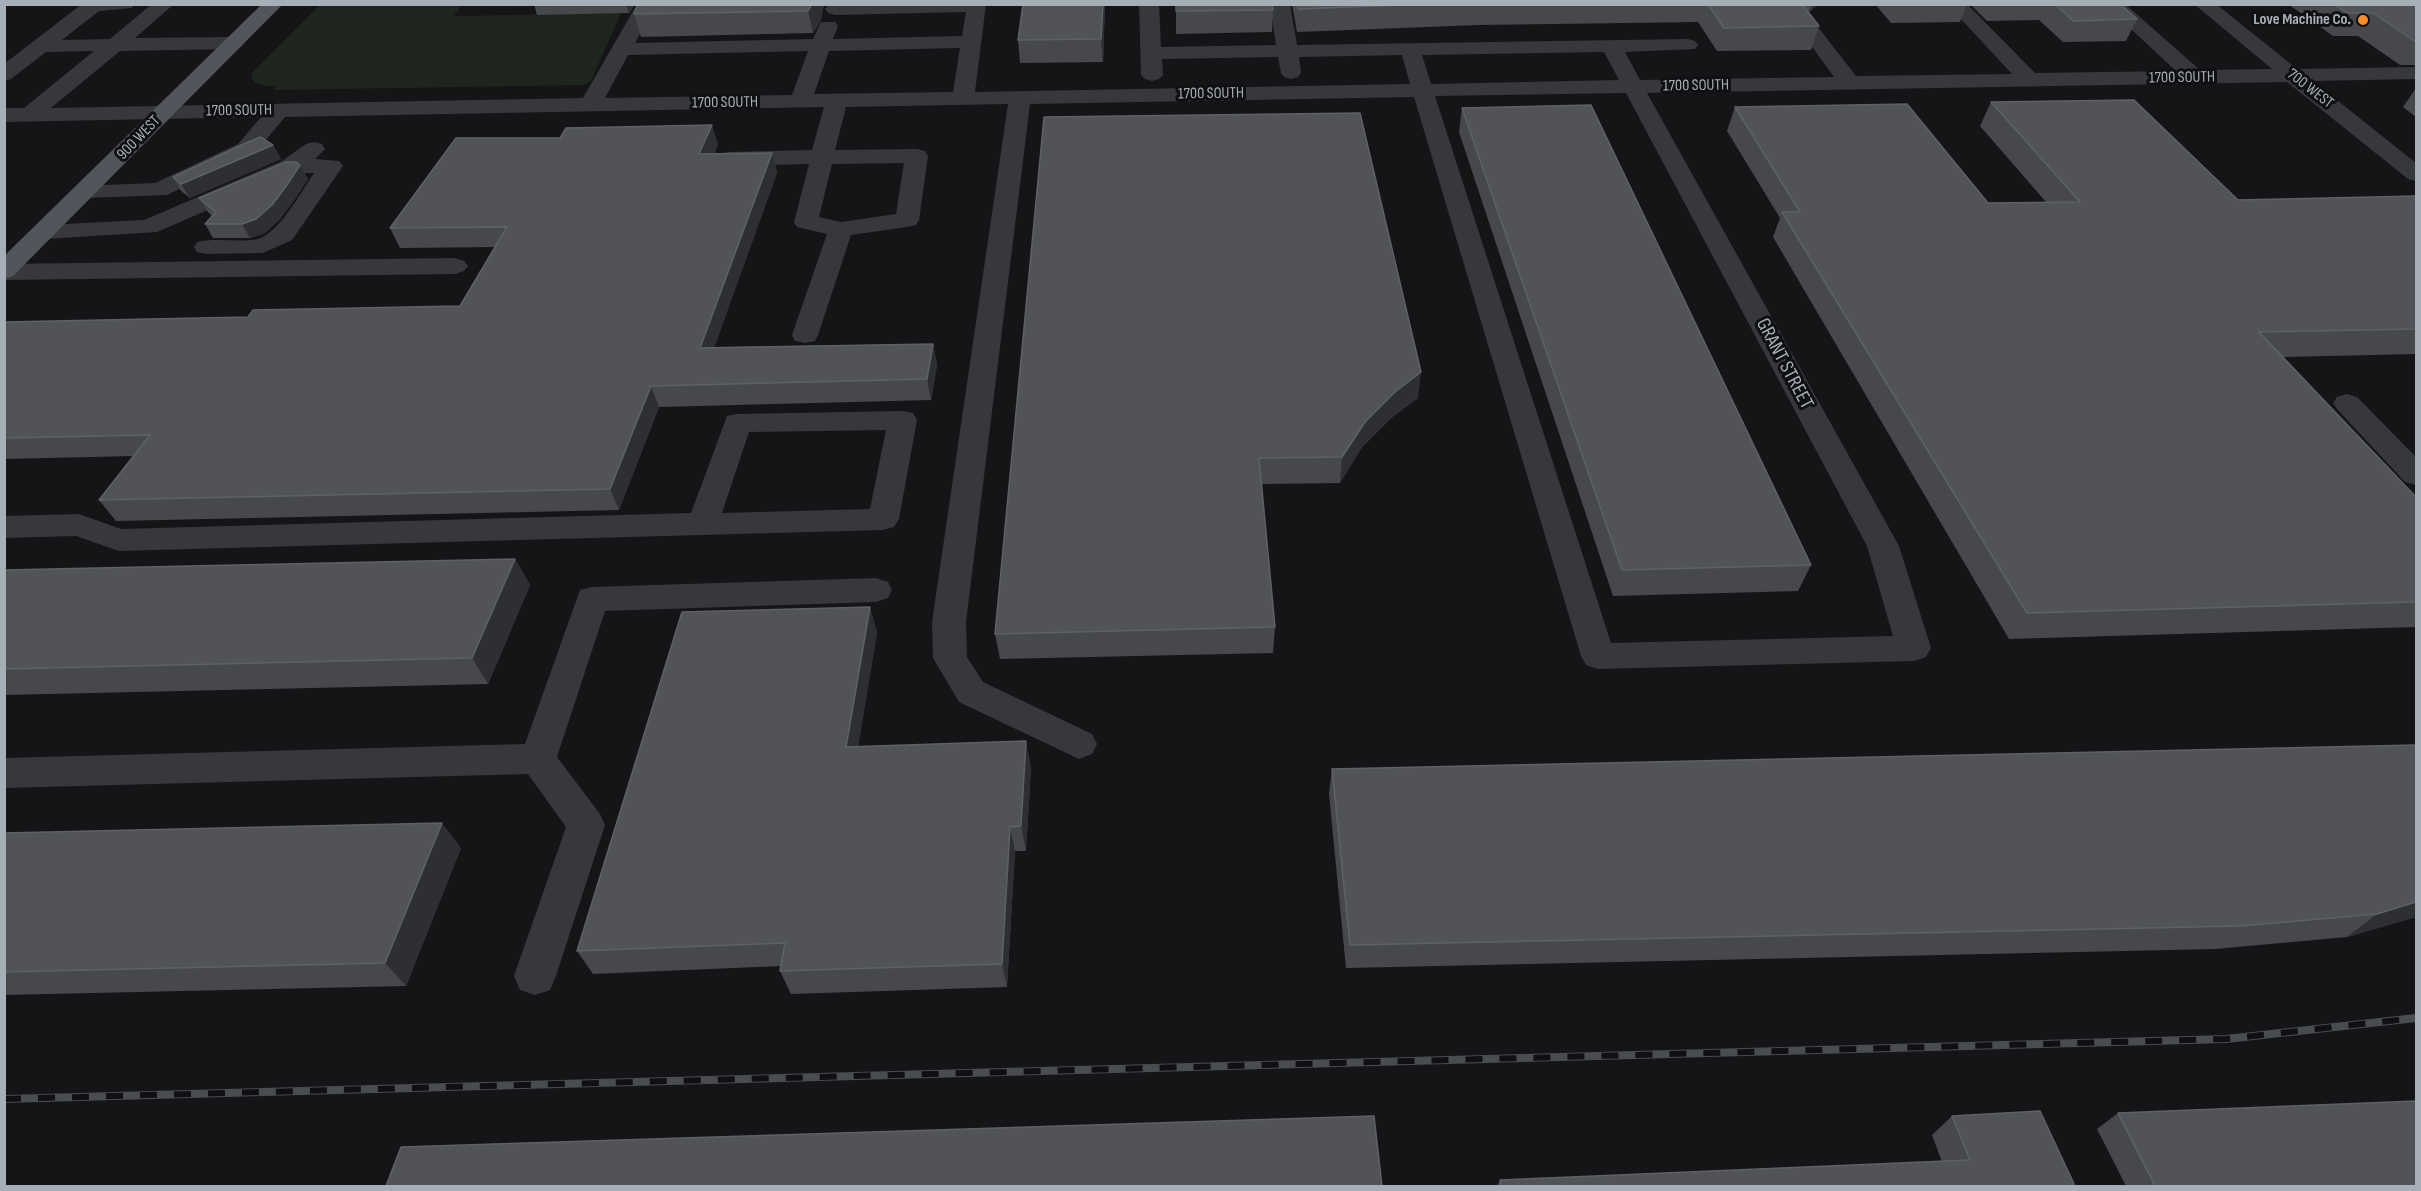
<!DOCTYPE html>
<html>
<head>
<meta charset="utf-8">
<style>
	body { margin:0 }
	#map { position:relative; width:2421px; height:1191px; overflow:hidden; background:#151517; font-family:"Sofia Sans Condensed",sans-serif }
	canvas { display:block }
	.frame { position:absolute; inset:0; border:6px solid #a6afb8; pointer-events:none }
</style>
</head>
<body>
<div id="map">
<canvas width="2421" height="1191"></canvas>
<div class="frame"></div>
</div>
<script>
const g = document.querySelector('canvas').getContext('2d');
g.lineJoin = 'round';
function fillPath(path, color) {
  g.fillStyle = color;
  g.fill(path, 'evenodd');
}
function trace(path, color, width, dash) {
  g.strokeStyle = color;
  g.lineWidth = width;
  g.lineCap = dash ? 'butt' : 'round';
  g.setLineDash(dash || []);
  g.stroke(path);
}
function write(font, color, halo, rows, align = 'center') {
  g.font = font + ' "Sofia Sans Condensed",sans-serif';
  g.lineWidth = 6;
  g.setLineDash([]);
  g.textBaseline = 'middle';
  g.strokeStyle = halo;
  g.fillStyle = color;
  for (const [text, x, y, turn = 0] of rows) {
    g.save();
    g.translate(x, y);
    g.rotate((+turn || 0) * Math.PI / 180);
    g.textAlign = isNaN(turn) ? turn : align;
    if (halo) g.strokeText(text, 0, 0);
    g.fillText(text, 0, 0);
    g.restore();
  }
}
fillPath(new Path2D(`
	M 320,5 L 462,5 L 454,16 L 621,13 L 591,81 L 585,85 L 273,90 L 276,86 L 266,86 L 254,82 L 251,74 Z`), '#1d251d');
fillPath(new Path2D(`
	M 82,4 L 134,4 L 132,8 L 99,11 L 62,40 L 110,39 L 152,4 L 174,4 L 135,38 L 234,37 L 241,39 L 244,43 L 241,47 L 234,49 L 120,51 L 51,108 L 583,98 L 637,4 L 656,4 L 635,43 L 813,39 L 821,22 L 835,22 L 838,26 L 833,39 L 962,36 L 966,12 L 835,15 L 828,13 L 825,9 L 830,4 L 986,4 L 975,92 L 1410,84 L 1402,55 L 1299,57 L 1301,73 L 1298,77 L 1291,79 L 1284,77 L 1281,73 L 1278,57 L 1162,59 L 1163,75 L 1159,79 L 1152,81 L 1145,79 L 1141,75 L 1139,4 L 1159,4 L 1161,47 L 1276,45 L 1270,4 L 1290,4 L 1297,45 L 1688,39 L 1695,41 L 1698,45 L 1695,49 L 1625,52 L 1640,80 L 1834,77 L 1781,4 L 1800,4 L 1856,76 L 2012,74 L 1947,4 L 1967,4 L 2035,73 L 2176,71 L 2104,4 L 2125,4 L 2200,70 L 2272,69 L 2194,4 L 2216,4 L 2297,69 L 2416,67 L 2416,79 L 2313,81 L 2416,163 L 2416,181 L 2408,179 L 2287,82 L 1647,93 L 1899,546 L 1931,648 L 1926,657 L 1914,661 L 1598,669 L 1586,665 L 1581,656 L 1414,97 L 1030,104 L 966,622 L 967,657 L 983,682 L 1092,734 L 1097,744 L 1092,754 L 1079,759 L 959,702 L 933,658 L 932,622 L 1008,104 L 846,107 L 835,150 L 917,149 L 925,151 L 928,156 L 919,220 L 916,225 L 907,227 L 851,235 L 818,335 L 815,341 L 805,343 L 795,341 L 792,335 L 827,234 L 797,227 L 794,222 L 809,164 L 729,166 L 721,164 L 718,159 L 721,154 L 729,152 L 812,150 L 824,107 L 285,117 L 254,154 L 167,195 L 86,198 L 78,196 L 74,191 L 78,186 L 155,183 L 238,144 L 261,117 L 4,122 L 4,108 L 24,108 L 94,51 L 46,52 L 11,79 L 4,81 L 4,64 ZM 960,48 L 953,92 L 814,94 L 829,51 ZM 808,51 L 792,95 L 605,98 L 628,55 ZM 1604,52 L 1619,80 L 1431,84 L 1422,55 ZM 1626,93 L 1867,546 L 1893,636 L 1611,643 L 1435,96 ZM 904,163 L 896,214 L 841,222 L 819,217 L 832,164 Z
	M 314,142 L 322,144 L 325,149 L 315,159 L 339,161 L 343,166 L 292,240 L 263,253 L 206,254 L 197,252 L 194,247 L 197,242 C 217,237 238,243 258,239 C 279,233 302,191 314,173 L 293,173 L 157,232 L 45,239 L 36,237 L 33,232 L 36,227 L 45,225 L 144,220 L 282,161 L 306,144 Z
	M 455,258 L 464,261 L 468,266 L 464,271 L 455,274 L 4,280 L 4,264 Z
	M 2347,394 L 2357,397 L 2416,457 L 2416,485 L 2405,482 L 2337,409 L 2333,403 L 2337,397 Z
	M 903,411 L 913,413 L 917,420 L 899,519 L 894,527 L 883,530 L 119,551 L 76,536 L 4,538 L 4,516 L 79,514 L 121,529 L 691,513 L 727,416 L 737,414 ZM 886,430 L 870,509 L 722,513 L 749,432 Z
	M 876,578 L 888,582 L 892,590 L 888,598 L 876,602 L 605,611 L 557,757 L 600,814 L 605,825 L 556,976 L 550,990 L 535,995 L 520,990 L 514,976 L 566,827 L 528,774 L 4,788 L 4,758 L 525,744 L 580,590 L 592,587 Z`), '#36383c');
fillPath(new Path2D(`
	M 262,4 L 283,4 L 13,276 L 4,279 L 4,256 Z`), '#52555b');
const rail = new Path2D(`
	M 4,1099 L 2226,1039 L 2416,1018`);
trace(rail, '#494c51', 8);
trace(rail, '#101012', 6, [17]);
fillPath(new Path2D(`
	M 534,4 L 635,4 L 629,13 L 537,15 Z
	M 1023,4 L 1105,4 L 1103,62 L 1020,63 L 1018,40 Z
	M 1176,4 L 1273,10 L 1272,32 L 1176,34 Z
	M 1292,4 L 1819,4 L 1809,12 L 1803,5 L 1819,26 L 1811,50 L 1717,51 L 1698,22 L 1479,25 L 1297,32 Z
	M 1875,4 L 1967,4 L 1960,22 L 1891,23 Z
	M 1970,4 L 2120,4 L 2137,19 L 2126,41 L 2063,42 L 2039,20 L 1987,21 Z
	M 2288,4 L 2416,4 L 2416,65 L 2400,65 L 2358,36 L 2333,36 Z
	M 823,9 L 821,20 L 813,33 L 641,37 L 634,14 Z
	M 2416,88 L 2416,117 L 2403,107 Z
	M 1991,102 L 2238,200 L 2416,196 L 2416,354 L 2283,357 L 2416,497 L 2416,627 L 2009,639 L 1773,237 L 1780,218 L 1727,131 L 1735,107 L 1988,203 L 2046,202 L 1980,126 Z
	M 1462,108 L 1811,565 L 1798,591 L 1613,596 L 1459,132 Z
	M 1044,117 L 1418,398 L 1391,418 L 1362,447 L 1340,483 L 1261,484 L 1275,627 L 1273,653 L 1000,659 L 995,634 Z
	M 718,144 L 714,154 L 772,153 L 777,173 L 714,347 L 933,344 L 937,365 L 931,400 L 659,407 L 619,510 L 116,521 L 99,500 L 134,456 L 4,459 L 4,322 L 248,317 L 460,306 L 495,247 L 400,248 L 390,228 Z
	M 273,145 L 281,159 L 190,198 L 181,191 L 173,177 Z
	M 300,165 L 308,179 L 295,199 L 280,219 L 265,233 L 250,238 L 213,238 L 205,224 L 212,216 L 208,212 L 199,198 Z
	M 515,559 L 530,585 L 488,684 L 4,695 L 4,570 Z
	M 870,607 L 877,633 L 858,747 L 1031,767 L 1026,851 L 1015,851 L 1007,987 L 791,994 L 780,971 L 781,966 L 593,974 L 577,951 Z
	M 2416,745 L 2416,917 L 2347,937 L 2215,949 L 1346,968 L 1329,794 L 1332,769 Z
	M 4,833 L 461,848 L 406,986 L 4,995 Z
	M 2118,1113 L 2416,1186 L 2126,1186 L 2097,1129 Z
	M 1952,1116 L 2075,1186 L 1497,1186 L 1500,1180 L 1942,1162 L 1932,1135 Z`), '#46484c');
fillPath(new Path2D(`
	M 626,4 L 635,4 L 629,13 Z
	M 812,4 L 825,4 L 823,9 L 821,20 L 813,33 L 808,11 Z
	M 1103,4 L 1105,4 L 1103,62 L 1101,39 Z
	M 1812,4 L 1819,4 L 1809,12 Z
	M 712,125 L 718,144 L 705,174 L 699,154 Z
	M 273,145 L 281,159 L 190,198 L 181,184 Z
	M 772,153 L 777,173 L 707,368 L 700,348 Z
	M 300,165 L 308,179 L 295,199 L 280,219 L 265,233 L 250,238 L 242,224 Z
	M 933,344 L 937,365 L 931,400 L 927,379 Z
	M 1421,372 L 1418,398 L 1391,418 L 1362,447 L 1340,483 L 1342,457 L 1365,422 L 1395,392 Z
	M 651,386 L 659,407 L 619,510 L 610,489 Z
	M 515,559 L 530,585 L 488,684 L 472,658 Z
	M 870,607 L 877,633 L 854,772 L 846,747 Z
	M 1026,741 L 1031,767 L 1026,851 L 1021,826 Z
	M 442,823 L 461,848 L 406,986 L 385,963 Z
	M 1010,827 L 1015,851 L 1007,987 L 1002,964 Z
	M 2416,902 L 2416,917 L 2347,937 L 2377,914 Z`), '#2e2f32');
const building = new Path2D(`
	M 638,4 L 812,4 L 808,11 L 634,14 Z
	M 1023,4 L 1103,4 L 1101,39 L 1018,40 Z
	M 1176,4 L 1272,4 L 1273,10 L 1176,11 Z
	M 1297,4 L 1428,4 L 1298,9 Z
	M 1708,4 L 1802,4 L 1819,26 L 1724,28 Z
	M 2055,4 L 2120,4 L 2137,19 L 2073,21 Z
	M 2334,4 L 2416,4 L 2416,42 L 2373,13 L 2347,13 Z
	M 2134,100 L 2238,200 L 2416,196 L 2416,329 L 2259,332 L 2416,497 L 2416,602 L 2027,613 L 1782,212 L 1800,212 L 1735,107 L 1907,104 L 1988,203 L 2080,202 L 1991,102 Z
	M 1591,105 L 1811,565 L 1622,570 L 1462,108 Z
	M 1360,113 L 1421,372 L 1395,392 L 1365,422 L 1342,457 L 1259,458 L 1275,627 L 995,634 L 1044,117 Z
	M 712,125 L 699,154 L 772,153 L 700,348 L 933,344 L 927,379 L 651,386 L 610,489 L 99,500 L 150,435 L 4,438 L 4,322 L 248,317 L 253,310 L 460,306 L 507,227 L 390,228 L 456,138 L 560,138 L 566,128 Z
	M 261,137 L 273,145 L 181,184 L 173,177 L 248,142 Z
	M 286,162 L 296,162 L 300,165 L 287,185 L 272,205 L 256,219 L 242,224 L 205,224 L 216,212 L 199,198 Z
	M 515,559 L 472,658 L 4,669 L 4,570 Z
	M 870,607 L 846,747 L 1026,741 L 1021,826 L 1010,827 L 1002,964 L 780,971 L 785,943 L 577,951 L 682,612 Z
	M 2416,745 L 2416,902 L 2377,914 L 2241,926 L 1350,945 L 1332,769 Z
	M 442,823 L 385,963 L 4,972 L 4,833 Z
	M 2416,1101 L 2416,1186 L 2155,1186 L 2118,1113 Z
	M 2040,1111 L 2075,1186 L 1502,1186 L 1500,1180 L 1970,1160 L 1952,1116 Z
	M 1374,1116 L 1382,1186 L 386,1186 L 401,1147 Z`);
fillPath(building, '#515358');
trace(building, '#5e6167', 1.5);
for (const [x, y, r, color] of [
	[2363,20,6,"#f98e2a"]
]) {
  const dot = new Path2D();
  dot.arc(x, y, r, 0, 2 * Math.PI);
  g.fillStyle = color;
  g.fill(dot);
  trace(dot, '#101012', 2);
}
write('bold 16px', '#a6afb8', '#101012', [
	["Love Machine Co.",2351,20]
], 'right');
write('16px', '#a6afb8', '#101012', [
	["1700 SOUTH",2182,78,-1],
	["1700 SOUTH",1696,86,-1],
	["700 WEST",2310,89,38],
	["1700 SOUTH",1211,94,-1],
	["1700 SOUTH",725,103,-1],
	["1700 SOUTH",239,111,-1],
	["900 WEST",139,138,-46]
]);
write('20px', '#a6afb8', '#101012', [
	["GRANT STREET",1784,364,62]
]);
</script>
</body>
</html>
